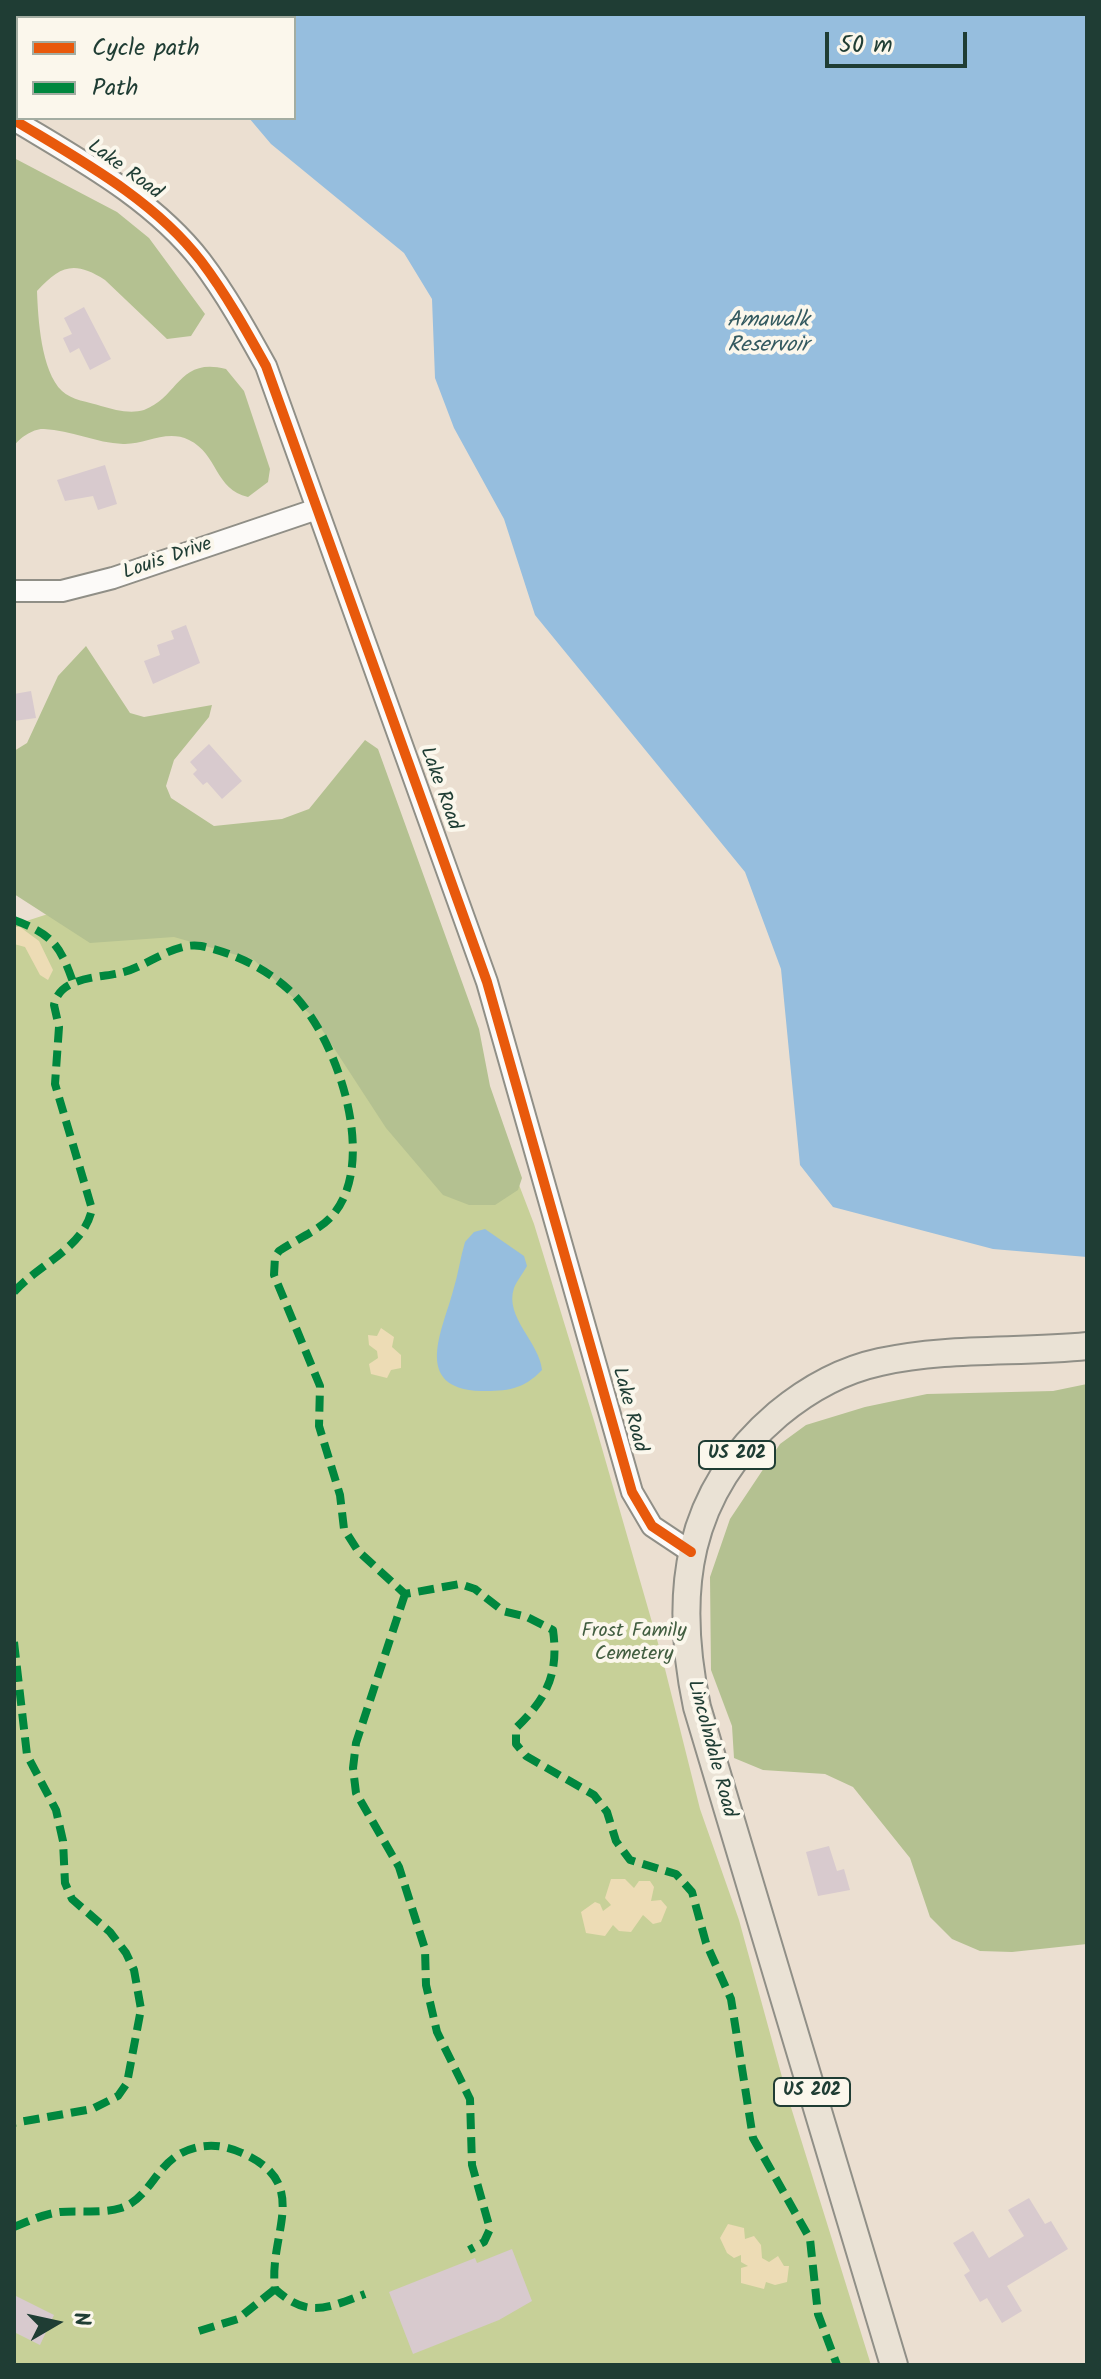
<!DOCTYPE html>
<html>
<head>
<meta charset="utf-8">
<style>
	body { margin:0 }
	#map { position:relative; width:1101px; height:2379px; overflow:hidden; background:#ebdfd1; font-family:Kalam,sans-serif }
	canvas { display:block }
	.frame { position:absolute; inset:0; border:16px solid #1f3d34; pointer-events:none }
	.legend { position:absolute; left:16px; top:16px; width:280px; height:104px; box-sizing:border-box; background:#fbf7ec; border:2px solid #a3ada2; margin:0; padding:10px 14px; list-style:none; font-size:24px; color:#1f3d34 }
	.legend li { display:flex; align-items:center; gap:16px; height:40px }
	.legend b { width:40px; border:2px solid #a3ada2 }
	.north { position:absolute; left:16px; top:2283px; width:80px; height:80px; -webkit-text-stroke:6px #fbf7ec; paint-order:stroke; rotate:81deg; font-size:22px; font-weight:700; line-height:32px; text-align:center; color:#1f3d34 }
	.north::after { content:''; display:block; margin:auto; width:28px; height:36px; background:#1f3d34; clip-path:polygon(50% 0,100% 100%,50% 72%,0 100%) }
	.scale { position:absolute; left:825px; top:32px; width:142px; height:36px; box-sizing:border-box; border:4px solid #1f3d34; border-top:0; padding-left:10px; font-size:24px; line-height:28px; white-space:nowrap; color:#1f3d34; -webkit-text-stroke:6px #fbf7ec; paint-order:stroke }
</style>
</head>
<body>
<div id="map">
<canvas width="1101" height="2379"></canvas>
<div class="frame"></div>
<ul class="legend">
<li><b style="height:10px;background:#e8590c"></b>Cycle path</li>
<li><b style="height:10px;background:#00873e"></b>Path</li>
</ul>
<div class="north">N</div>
<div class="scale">50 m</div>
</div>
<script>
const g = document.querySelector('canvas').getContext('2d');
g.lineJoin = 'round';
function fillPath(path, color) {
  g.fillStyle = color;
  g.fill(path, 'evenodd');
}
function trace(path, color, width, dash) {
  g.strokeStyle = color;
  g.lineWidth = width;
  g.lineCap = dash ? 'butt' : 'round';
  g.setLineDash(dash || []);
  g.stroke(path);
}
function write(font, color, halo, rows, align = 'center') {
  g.font = font + ' Kalam,sans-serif';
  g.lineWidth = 8;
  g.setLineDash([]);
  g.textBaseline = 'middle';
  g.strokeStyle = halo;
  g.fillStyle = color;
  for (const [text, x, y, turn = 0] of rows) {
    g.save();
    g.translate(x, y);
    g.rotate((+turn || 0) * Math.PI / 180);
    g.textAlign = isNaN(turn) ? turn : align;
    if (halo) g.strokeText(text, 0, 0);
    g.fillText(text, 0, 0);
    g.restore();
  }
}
fillPath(new Path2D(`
	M 116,892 L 323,937 L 503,1143 L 534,1224 L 595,1424 L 662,1657 L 700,1809 L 739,1920 L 785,2088 L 871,2365 L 14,2365 L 14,925 Z`), '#c7d098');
fillPath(new Path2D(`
	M 14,158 L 117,212 L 149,238 L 205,314 L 191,336 L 167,339 L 105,280 C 74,260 60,266 37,291 C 38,318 41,371 62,391 C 71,400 89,402 101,406 C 115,410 130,414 144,410 C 179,397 178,357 226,369 L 244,391 L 270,469 L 268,482 L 248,497 C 215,490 218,454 189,440 C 166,429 145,445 123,444 C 96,443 71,430 44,429 C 34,428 19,438 14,446 Z
	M 86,646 L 130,713 L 144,717 L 212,705 L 209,717 L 174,760 L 166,786 L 171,798 L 214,826 L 282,819 L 309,809 L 365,740 L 378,749 L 479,1029 L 490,1086 L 522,1178 L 518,1190 L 495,1205 L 469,1205 L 443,1195 L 386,1128 L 315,1019 L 254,960 L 174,937 L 90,943 L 14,894 L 14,751 L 27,743 L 58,676 Z
	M 1087,1384 L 1087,1944 L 1012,1952 L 980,1951 L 952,1939 L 930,1917 L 910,1858 L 853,1787 L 825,1774 L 763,1770 L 734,1758 L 732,1726 L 711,1670 L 710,1577 L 730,1519 L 780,1444 L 806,1425 L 865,1407 L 927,1394 L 1053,1391 Z`), '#b4c191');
fillPath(new Path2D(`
	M 14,927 L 20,927 L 39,941 L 53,970 L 48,980 L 40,975 L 25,947 L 14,944 Z
	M 381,1328 L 394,1337 L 392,1347 L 401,1355 L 401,1368 L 391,1370 L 387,1378 L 371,1374 L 369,1364 L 378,1358 L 377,1351 L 369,1345 L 368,1335 L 377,1336 Z
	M 611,1879 L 625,1879 L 634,1888 L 639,1881 L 650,1881 L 654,1887 L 651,1901 L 661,1900 L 667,1907 L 661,1922 L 653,1924 L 643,1915 L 631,1932 L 619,1931 L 613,1925 L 605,1936 L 586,1933 L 581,1912 L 595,1902 L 600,1904 L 603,1911 L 611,1905 L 605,1898 Z
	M 728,2224 L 744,2228 L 745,2239 L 754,2236 L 761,2245 L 762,2258 L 769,2262 L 778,2256 L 784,2266 L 789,2266 L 787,2282 L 775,2285 L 766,2282 L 764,2289 L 741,2283 L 741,2268 L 748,2266 L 741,2262 L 741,2255 L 734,2258 L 727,2253 L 720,2238 Z`), '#eddcb5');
fillPath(new Path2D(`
	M 157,14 L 1087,14 L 1087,1257 L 993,1249 L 833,1207 L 800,1165 L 781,969 L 745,872 L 535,615 L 504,519 L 454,428 L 435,378 L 432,299 L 404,253 L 271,144 L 249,118 L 294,118 L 294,18 L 159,18 Z
	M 485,1229 L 524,1256 L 527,1266 C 523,1273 517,1281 514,1288 C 504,1317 540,1343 542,1370 C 523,1390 507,1391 481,1391 C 411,1389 443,1329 453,1291 C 458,1275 460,1259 465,1242 L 474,1232 Z`), '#96bede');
fillPath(new Path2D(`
	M 84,307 L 111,359 L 90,370 L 79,348 L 70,353 L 63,338 L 72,334 L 64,318 Z
	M 105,465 L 117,504 L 98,510 L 93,496 L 65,501 L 57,480 Z
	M 186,625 L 200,663 L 153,684 L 144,661 L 160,655 L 157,645 L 174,639 L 171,631 Z
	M 31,691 L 36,718 L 14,721 L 14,694 Z
	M 209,744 L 242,781 L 222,799 L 207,782 L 203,785 L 193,774 L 197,770 L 190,762 Z
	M 829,1846 L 837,1871 L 844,1869 L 850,1890 L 818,1896 L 806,1852 Z
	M 1029,2198 L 1045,2224 L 1051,2221 L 1068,2249 L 1007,2286 L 1022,2311 L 1002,2323 L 987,2298 L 980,2302 L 964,2275 L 970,2271 L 953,2243 L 973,2231 L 989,2258 L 1024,2236 L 1008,2210 Z
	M 512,2249 L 532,2301 L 499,2320 L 413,2354 L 389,2292 L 475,2258 L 477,2263 Z
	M 14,2295 L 54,2315 L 40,2345 L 14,2332 Z`), '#d8cace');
const minor = new Path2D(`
	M 14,120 C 80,160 153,199 201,261 C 226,294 246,330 266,366 L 487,982 L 632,1492 L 652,1526 L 691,1552
	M 14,591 L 62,591 L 113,578 L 317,509`);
const major = new Path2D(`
	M 894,2365 L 697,1707 C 673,1593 685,1493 778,1414 C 807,1390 843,1370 880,1362 C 948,1347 1018,1353 1087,1346`);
trace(minor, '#908f87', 24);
trace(major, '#908f87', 30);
trace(minor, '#fcfaf8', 20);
trace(major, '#eae2d5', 26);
trace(new Path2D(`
	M 14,920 C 52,934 60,945 73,982
	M 14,1292 C 39,1264 84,1248 92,1209 L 55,1084 L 59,1027 L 54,1005 C 60,977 97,978 120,973 C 145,968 175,941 201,946 C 231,952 265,968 288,989 C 336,1032 381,1163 331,1217 C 318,1231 295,1240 279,1251 L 275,1257 L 274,1275 L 320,1386 L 319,1426 L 340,1495 L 344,1529 L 358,1551 L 405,1594 L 460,1584 L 475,1589 L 503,1611 L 527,1617 L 553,1630 C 559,1674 547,1698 516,1728 L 516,1744 L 526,1756 L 594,1795 L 607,1812 L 616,1841 L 630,1860 L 676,1874 L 692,1892 L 706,1943 L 731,1999 L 753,2138 L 810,2239 L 818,2314 L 837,2365
	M 405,1594 L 356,1743 L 353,1768 L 356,1793 L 399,1867 L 425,1949 L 426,1985 L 437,2032 L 470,2099 L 472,2165 L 490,2229 L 484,2242 L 469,2250
	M 14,1642 L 27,1755 L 56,1810 L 63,1841 L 65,1883 L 72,1899 L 110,1932 L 126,1953 L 134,1970 L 141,2009 L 127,2083 L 118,2096 L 92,2109 L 14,2123
	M 14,2227 C 29,2221 44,2214 60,2212 C 80,2210 102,2214 121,2208 C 147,2200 155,2169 178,2155 C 198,2143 221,2143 242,2153 C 313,2184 268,2233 275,2289 C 308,2319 327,2308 365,2294
	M 199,2331 L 238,2319 L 275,2289`), '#00873e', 8, [16, 8]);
trace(new Path2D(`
	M 14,120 C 80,160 153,199 201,261 C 226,294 246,330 266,366 L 487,982 L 632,1492 L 652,1526 L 691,1552`), '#e8590c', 10);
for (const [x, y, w] of [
	[737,1455,76],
	[812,2092,76]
]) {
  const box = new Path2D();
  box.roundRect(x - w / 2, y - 14, w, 28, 6);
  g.fillStyle = '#fbf7ec';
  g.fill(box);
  trace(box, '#1f3d34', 2);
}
write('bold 18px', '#1f3d34', null, [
	["US 202",737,1455],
	["US 202",812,2092]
]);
write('20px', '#1f3d34', '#fbf7ec', [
	["Lake Road",124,171,36],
	["Louis Drive",168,560,-19],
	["Lake Road",439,789,70],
	["Lake Road",628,1410,75],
	["Lincolndale Road",710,1749,75]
]);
write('20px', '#425e41', '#fbf7ec', [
	["Frost Family",634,1633],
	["Cemetery",634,1656]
]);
write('italic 22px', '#345a60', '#fbf7ec', [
	["Amawalk",768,322],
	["Reservoir",768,347]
]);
</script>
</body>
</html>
